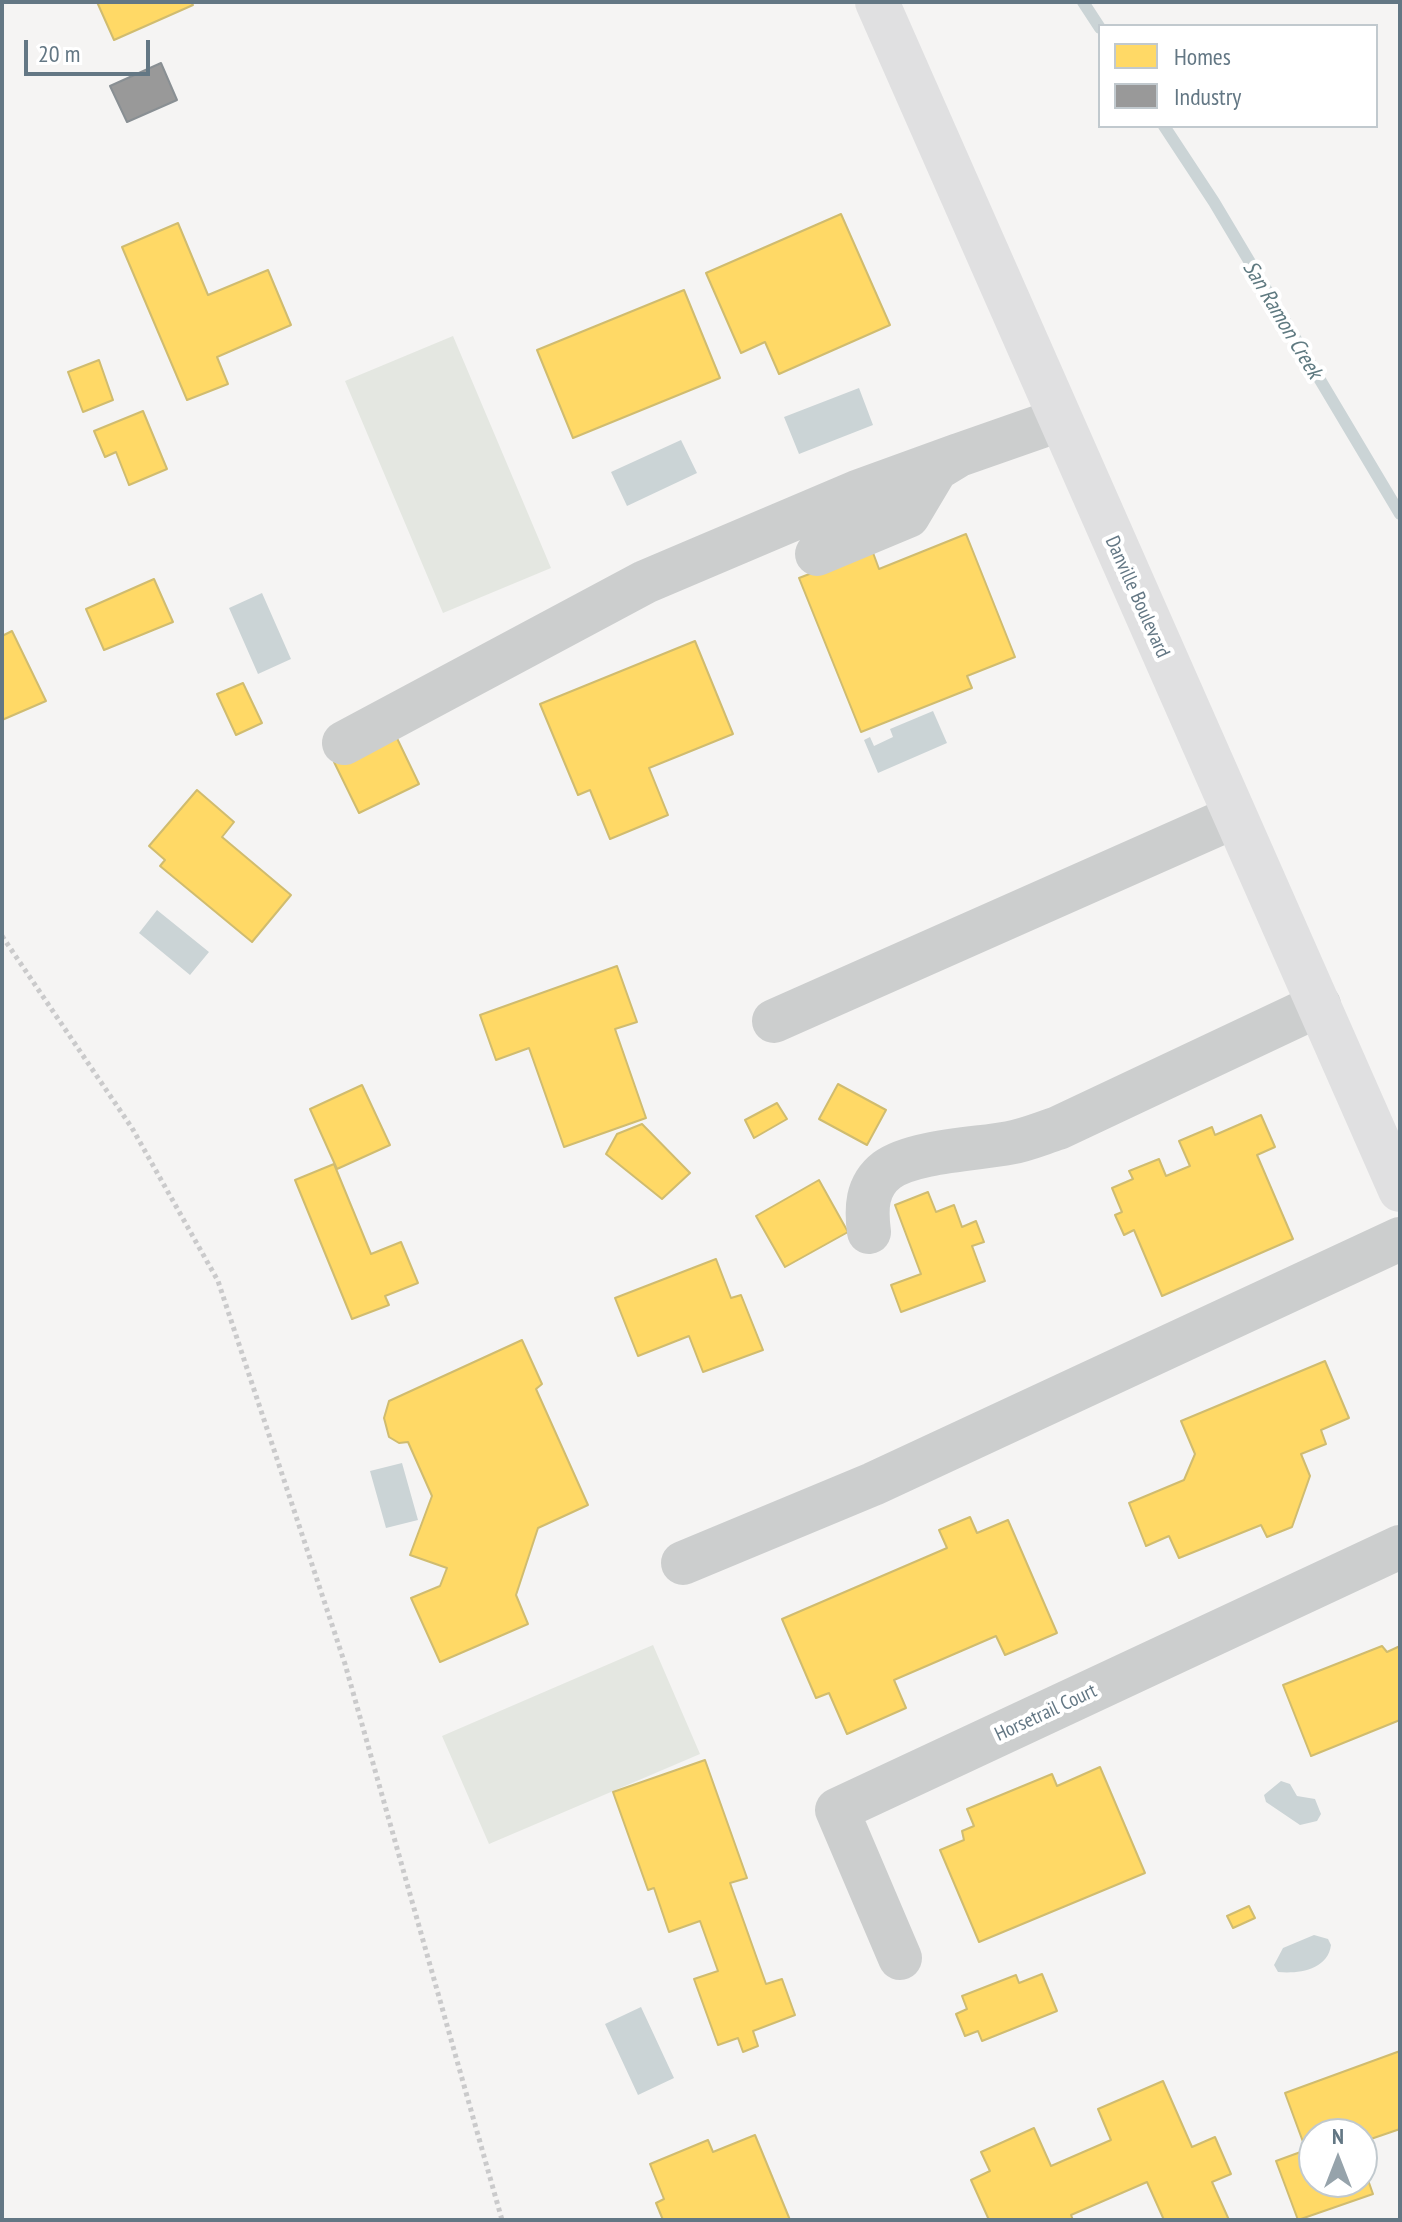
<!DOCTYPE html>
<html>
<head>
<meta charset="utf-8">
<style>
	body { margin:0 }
	#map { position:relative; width:1402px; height:2222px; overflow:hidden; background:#f5f4f3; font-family:"PT Sans Narrow",sans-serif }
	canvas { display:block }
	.frame { position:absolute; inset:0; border:4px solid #637784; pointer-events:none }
	.legend { position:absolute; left:1098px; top:24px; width:280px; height:104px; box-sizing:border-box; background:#fff; border:2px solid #c1c9ce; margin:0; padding:10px 14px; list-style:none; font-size:24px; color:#637784 }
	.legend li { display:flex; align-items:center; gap:16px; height:40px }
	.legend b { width:40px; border:2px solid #c1c9ce }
	.north { position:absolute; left:1298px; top:2118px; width:80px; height:80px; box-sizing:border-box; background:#fff; border:2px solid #c1c9ce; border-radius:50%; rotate:0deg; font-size:22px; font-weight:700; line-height:32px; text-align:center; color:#637784 }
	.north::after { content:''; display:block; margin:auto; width:28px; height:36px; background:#96a3ab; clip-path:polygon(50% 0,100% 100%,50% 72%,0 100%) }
	.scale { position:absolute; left:24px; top:40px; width:126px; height:36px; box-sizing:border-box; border:4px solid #637784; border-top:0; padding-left:10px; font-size:24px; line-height:28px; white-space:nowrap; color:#637784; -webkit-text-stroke:6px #fff; paint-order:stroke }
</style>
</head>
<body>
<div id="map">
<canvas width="1402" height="2222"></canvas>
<div class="frame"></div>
<ul class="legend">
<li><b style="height:22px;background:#ffd966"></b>Homes</li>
<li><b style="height:22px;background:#999"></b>Industry</li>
</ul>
<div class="north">N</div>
<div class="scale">20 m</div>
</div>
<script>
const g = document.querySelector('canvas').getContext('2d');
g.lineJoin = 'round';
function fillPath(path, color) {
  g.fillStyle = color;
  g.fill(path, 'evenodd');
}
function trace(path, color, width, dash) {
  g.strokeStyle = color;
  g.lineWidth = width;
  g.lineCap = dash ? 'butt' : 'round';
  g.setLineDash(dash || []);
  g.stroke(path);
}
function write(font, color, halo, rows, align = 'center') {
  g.font = font + ' "PT Sans Narrow",sans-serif';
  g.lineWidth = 8;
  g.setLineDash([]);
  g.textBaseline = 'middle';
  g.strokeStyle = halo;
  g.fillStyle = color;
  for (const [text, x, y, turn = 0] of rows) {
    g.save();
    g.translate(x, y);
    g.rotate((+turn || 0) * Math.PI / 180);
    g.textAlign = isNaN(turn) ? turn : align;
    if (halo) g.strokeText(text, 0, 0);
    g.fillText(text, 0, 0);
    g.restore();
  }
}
fillPath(new Path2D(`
	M 453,336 L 551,568 L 443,613 L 345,381 Z
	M 653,1645 L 700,1754 L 489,1844 L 442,1736 Z`), '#e4e7e1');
fillPath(new Path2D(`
	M 859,388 L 873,425 L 799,454 L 784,417 Z
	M 681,440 L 697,473 L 627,506 L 611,472 Z
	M 262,593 L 291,659 L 258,674 L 229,608 Z
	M 933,711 L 947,743 L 878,773 L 864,740 L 870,737 L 874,746 L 893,737 L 890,729 Z
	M 157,910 L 209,952 L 190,975 L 139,933 Z
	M 402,1463 L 418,1520 L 386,1528 L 370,1471 Z
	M 1281,1781 L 1290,1784 L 1297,1796 L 1315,1799 L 1321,1814 L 1317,1821 L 1300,1825 L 1266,1802 L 1264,1795 Z
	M 1314,1935 L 1328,1939 L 1331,1945 C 1328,1970 1298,1974 1278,1972 L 1274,1965 L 1283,1948 Z
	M 641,2007 L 674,2078 L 638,2095 L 605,2024 Z`), '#cbd4d6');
const homes = new Path2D(`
	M 97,2 L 191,2 L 193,5 L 114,40 Z
	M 841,214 L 890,325 L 779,374 L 765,342 L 741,353 L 706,273 Z
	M 178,223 L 208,295 L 268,270 L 291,325 L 217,357 L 228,384 L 187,400 L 122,247 Z
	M 684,290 L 720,378 L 573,438 L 537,350 Z
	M 99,360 L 113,400 L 83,412 L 68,372 Z
	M 143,411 L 167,469 L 129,485 L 116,452 L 105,457 L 94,431 Z
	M 966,534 L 1015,657 L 967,676 L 972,688 L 861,732 L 799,578 L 872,550 L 879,569 Z
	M 154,579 L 173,622 L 104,650 L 86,609 Z
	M 12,631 L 46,701 L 2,720 L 2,636 Z
	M 695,641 L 733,734 L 649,768 L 668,815 L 610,839 L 590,790 L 578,795 L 540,704 Z
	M 243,683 L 262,723 L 236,735 L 217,694 Z
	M 394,732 L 419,784 L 359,813 L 334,762 Z
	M 197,790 L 234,822 L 222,837 L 291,895 L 252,942 L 160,866 L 165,860 L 149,846 Z
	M 617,966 L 637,1022 L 615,1029 L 646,1118 L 564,1147 L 529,1048 L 496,1060 L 480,1015 Z
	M 838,1084 L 886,1110 L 867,1145 L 819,1119 Z
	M 362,1085 L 390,1145 L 337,1169 L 310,1109 Z
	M 777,1103 L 787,1119 L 754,1138 L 745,1120 Z
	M 1261,1115 L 1275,1147 L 1257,1155 L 1293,1239 L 1162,1296 L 1134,1230 L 1124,1235 L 1115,1215 L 1122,1212 L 1112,1188 L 1133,1179 L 1129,1171 L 1159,1159 L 1166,1176 L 1190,1166 L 1179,1141 L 1212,1127 L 1215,1135 Z
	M 642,1124 L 690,1173 L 662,1199 L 606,1154 L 617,1134 Z
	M 334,1164 L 371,1254 L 401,1242 L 418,1283 L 385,1296 L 389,1305 L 352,1319 L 295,1180 Z
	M 819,1180 L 848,1232 L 785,1267 L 756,1216 Z
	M 928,1192 L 936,1212 L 954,1205 L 962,1227 L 976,1221 L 984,1242 L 972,1246 L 985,1281 L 901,1312 L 891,1285 L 921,1274 L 895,1205 Z
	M 716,1259 L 731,1298 L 741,1295 L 763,1350 L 703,1372 L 689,1336 L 638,1356 L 615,1298 Z
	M 522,1340 L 542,1384 L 536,1389 L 588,1505 L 538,1528 L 516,1595 L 528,1624 L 440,1662 L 411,1598 L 440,1586 L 447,1568 L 410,1555 L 432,1496 L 408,1442 L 399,1443 L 389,1437 L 384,1418 L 389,1401 Z
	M 1325,1361 L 1349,1418 L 1321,1430 L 1326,1444 L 1301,1454 L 1310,1476 L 1292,1527 L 1267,1537 L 1261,1525 L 1179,1558 L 1169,1536 L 1146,1546 L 1129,1503 L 1184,1480 L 1195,1454 L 1181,1421 Z
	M 970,1517 L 977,1533 L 1008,1520 L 1057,1633 L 1005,1655 L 996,1636 L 894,1680 L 906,1708 L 847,1734 L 829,1693 L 816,1698 L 782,1619 L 947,1548 L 939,1530 Z
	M 1382,1646 L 1387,1652 L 1400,1646 L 1400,1720 L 1311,1756 L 1283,1685 Z
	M 705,1760 L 747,1878 L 730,1883 L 766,1984 L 782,1979 L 795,2015 L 753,2031 L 758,2046 L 743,2052 L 738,2038 L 718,2045 L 694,1979 L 718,1971 L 700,1921 L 669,1932 L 654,1888 L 648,1890 L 613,1792 Z
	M 1100,1767 L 1145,1873 L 979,1942 L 940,1850 L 964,1840 L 962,1831 L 974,1826 L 967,1809 L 1052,1774 L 1057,1786 Z
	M 1249,1906 L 1255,1918 L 1233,1928 L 1227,1916 Z
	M 1042,1974 L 1057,2011 L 982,2041 L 978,2031 L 965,2036 L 956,2014 L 967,2009 L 962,1996 L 1016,1975 L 1019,1983 Z
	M 1400,2051 L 1400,2129 L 1362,2142 L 1362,2134 L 1314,2134 L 1314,2182 L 1362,2182 L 1362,2163 L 1373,2194 L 1298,2220 L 1276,2161 L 1306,2150 L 1285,2093 Z
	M 1163,2081 L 1192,2147 L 1215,2137 L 1231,2174 L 1212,2182 L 1229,2220 L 1164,2220 L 1147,2182 L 1071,2215 L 1073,2220 L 989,2220 L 971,2180 L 990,2171 L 981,2152 L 1034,2128 L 1051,2166 L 1111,2140 L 1098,2109 Z
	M 755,2135 L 790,2220 L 663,2220 L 656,2203 L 664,2199 L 650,2164 L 708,2140 L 713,2152 Z`);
fillPath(homes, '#ffd966');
trace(homes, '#d0bc6f', 2);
const industry = new Path2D(`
	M 161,63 L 177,100 L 127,122 L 110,86 Z`);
fillPath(industry, '#999');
trace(industry, '#898f93', 2);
trace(new Path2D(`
	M 1083,2 L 1100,28
	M 1164,126 L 1214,202 L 1400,514`), '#cbd4d6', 12);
trace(new Path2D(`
	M 2,936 L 132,1128 L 218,1281 L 345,1664 L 502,2220`), '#cacacb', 5, [4, 4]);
trace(new Path2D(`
	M 817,554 L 908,516 L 936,469 L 959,455 L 1059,420
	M 344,743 L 645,582 L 857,492 L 959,455
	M 774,1021 L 1234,817
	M 869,1232 C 866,1209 866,1186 887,1170 C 913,1151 977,1149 1009,1143 C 1026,1140 1042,1133 1058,1128 L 1319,1005
	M 683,1563 L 873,1484 L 1400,1239
	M 900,1958 L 837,1810 L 1400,1547`), '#cccece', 44);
trace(new Path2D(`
	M 877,2 L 1400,1190`), '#e0e0e1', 44);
write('20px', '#637784', '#fff', [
	["Danville Boulevard",1137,597,66],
	["Horsetrail Court",1046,1713,-25]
]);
write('italic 22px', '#5f7a81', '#fff', [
	["San Ramon Creek",1282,320,59]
]);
</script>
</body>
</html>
